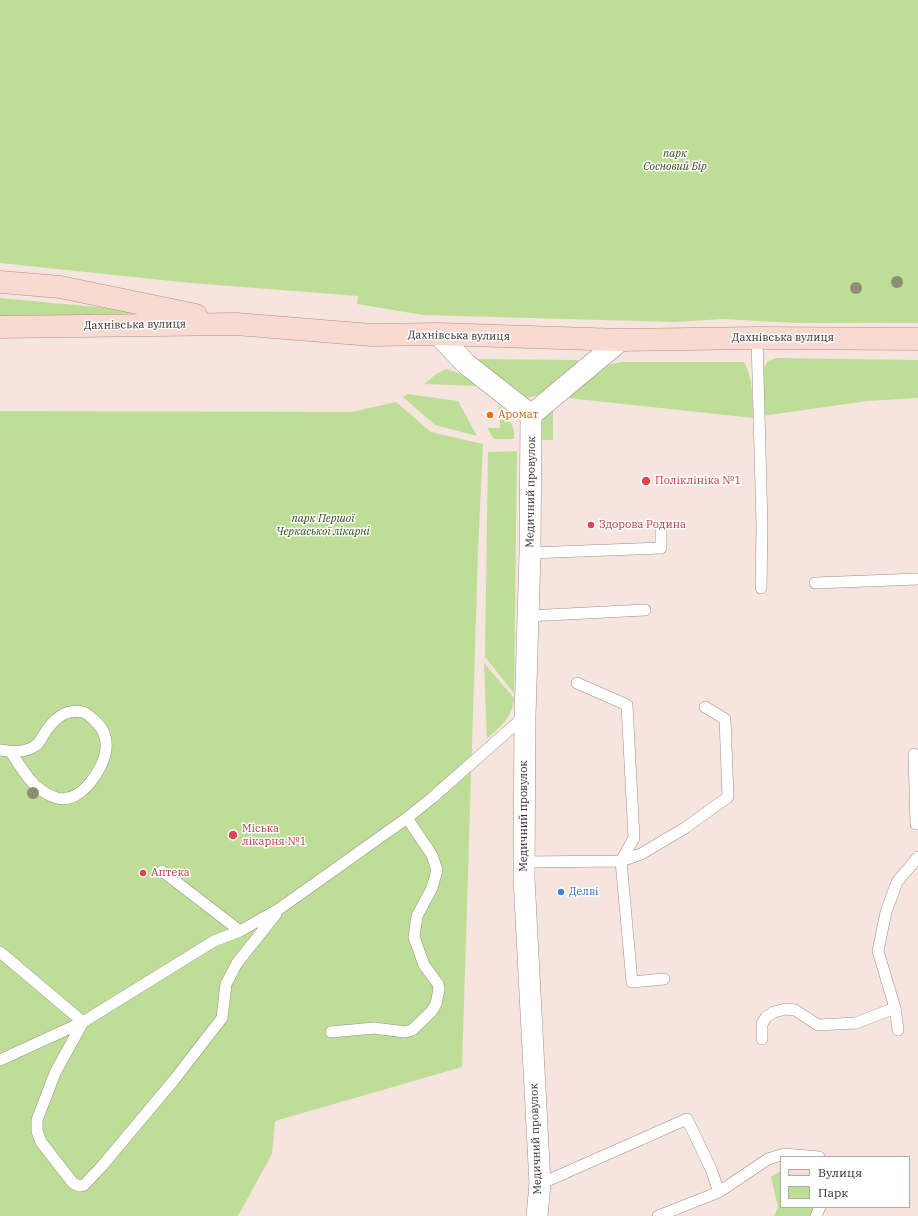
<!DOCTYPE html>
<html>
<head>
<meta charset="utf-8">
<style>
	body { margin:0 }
	#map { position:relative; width:918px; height:1216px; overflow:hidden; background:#f6e5de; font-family:"IBM Plex Serif",serif }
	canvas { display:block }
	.legend { position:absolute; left:780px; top:1156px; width:130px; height:52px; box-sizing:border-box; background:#fff; border:1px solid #adabaa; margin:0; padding:5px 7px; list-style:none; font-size:12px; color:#332c2a }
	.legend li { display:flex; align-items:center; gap:8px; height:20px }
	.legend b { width:20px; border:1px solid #adabaa }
</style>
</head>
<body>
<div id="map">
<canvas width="918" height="1216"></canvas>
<ul class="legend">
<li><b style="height:5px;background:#f8dad2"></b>Вулиця</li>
<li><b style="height:11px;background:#bedd97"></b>Парк</li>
</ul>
</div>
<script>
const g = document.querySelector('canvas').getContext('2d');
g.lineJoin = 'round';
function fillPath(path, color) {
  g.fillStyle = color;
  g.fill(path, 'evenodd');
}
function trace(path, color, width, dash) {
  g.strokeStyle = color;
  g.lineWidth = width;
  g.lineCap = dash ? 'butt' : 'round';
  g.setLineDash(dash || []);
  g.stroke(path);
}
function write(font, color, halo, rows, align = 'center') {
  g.font = font + ' "IBM Plex Serif",serif';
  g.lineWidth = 3;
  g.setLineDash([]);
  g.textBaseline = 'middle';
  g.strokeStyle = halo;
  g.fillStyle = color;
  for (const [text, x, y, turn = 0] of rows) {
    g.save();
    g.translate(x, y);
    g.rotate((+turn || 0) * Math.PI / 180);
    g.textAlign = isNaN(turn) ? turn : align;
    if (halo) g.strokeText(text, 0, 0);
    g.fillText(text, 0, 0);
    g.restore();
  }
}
fillPath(new Path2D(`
	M 0,0 L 918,0 L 918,323 L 795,323 L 722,319 L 675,322 L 423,315 L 357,304 L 358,296 L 191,283 L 0,263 Z
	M 0,298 L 172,314 L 0,318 Z
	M 777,358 L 918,360 L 918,398 L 867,401 L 762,416 L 762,371 L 768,361 Z
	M 472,359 L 577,360 L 578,364 L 574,368 L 538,395 L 523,399 Z
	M 621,362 L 744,362 C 754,380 752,399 753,418 L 559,397 L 603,366 Z
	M 446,369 L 456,372 L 477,384 L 477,386 L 424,384 L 436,374 Z
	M 407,394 L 458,401 L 477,436 L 435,425 L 403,397 Z
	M 396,402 L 431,432 L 483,444 L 478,552 L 462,1067 L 275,1121 L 272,1154 L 238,1216 L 0,1216 L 0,411 L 351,412 Z
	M 499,405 C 506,415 516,426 514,439 L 494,439 L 487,428 L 500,428 Z
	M 553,407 L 553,440 L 537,440 L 538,423 Z
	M 517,451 L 514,693 L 485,657 L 488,452 Z
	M 484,663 L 514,698 C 513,717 500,727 487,739 Z
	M 781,1171 L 781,1207 L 817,1207 L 812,1216 L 774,1216 L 778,1207 L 771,1177 Z`), '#bedd97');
const service = new Path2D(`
	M 757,338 L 762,526 L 761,588
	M 530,553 L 661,548 L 661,530
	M 815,583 L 918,579
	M 528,616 L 645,610
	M 577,683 L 627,705 L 634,838 L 621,861 L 632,982 L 664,979
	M 0,750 C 11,752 25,753 35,746 C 39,744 42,738 44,734 C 53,720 65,708 83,712 C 88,714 92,718 95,721 C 103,728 107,738 106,749 C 104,769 81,804 57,798 C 50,796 42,791 36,786 C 26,777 18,763 11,752
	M 914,754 L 916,824 L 918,824
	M 524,862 L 621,861 L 641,854 L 685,828 L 728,797 L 725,719 L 705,707
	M 162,871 L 240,931
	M 0,952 L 83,1022 L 214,941 L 240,931 L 279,909 L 407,818 L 432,798 L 525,716
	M 898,1030 L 895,1008 L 878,951 L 886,912 L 897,882 L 918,857
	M 331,1032 L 374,1028 L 405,1032 L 412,1030 L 431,1012 L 436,1004 L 439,989 L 438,984 L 424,965 L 414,937 L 417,916 L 432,888 L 437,870 L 432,855 L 407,818
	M 762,1039 L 762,1024 L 766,1017 L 774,1012 L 786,1009 L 795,1010 L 818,1025 L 856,1023 L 895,1008
	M 0,1060 L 83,1022 L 55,1073 L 37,1120 L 37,1131 L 41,1142 L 73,1183 L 79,1186 L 84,1185 L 102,1166 L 174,1080 L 222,1018 L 226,984 L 237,963 L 276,914
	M 540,1184 L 687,1119 L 711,1169 L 719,1192
	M 658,1216 L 719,1192 L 768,1159 L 784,1154 L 819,1157
	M 816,1216 L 820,1207`);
const minor = new Path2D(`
	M 438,334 L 466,364 L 531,415 L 621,340
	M 531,415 L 530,553 L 525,716 L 524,878 L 540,1184 L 537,1216`);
const primary = new Path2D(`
	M 0,282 L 60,287 L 196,315
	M 0,327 L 236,324 L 372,335 L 438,334 L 621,340 L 757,338 L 918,339`);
trace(service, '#9e8e88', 12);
trace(minor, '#9e8e88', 22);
trace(primary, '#b08d84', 23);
trace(service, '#fff', 11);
trace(minor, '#fff', 21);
trace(primary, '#f8dad2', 22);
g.fillStyle = '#8b8e70';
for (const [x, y] of [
	[897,282],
	[856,288],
	[33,793]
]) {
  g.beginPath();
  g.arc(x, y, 6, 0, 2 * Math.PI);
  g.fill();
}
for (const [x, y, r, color] of [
	[490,415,4,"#e8710a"],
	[646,481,5,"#e0444e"],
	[591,525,4,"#e0444e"],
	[233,835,5,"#e0444e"],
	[143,873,4,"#e0444e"],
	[561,892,4,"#3f7fe0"]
]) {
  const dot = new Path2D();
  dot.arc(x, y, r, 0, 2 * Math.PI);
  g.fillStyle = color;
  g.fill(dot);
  trace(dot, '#fff', 1.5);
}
write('italic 11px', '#344716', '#fff', [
	["парк",675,154],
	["Сосновий Бір",675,167],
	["парк Першої",323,519],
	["Черкаської лікарні",323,532]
]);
write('11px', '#332c2a', '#fff', [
	["Дахнівська вулиця",135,325,-1],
	["Дахнівська вулиця",459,336,1],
	["Дахнівська вулиця",783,338],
	["Медичний провулок",531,492,-89],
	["Медичний провулок",524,816,-90],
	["Медичний провулок",536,1139,-92]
]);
write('11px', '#c56008', '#fff', [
	["Аромат",498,415]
], 'left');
write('11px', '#be3a42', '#fff', [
	["Поліклініка №1",655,481],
	["Здорова Родина",599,525],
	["Міська",242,829],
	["лікарня №1",242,842],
	["Аптека",151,873]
], 'left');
write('11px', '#366cbe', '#fff', [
	["Делві",569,892]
], 'left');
</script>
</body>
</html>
